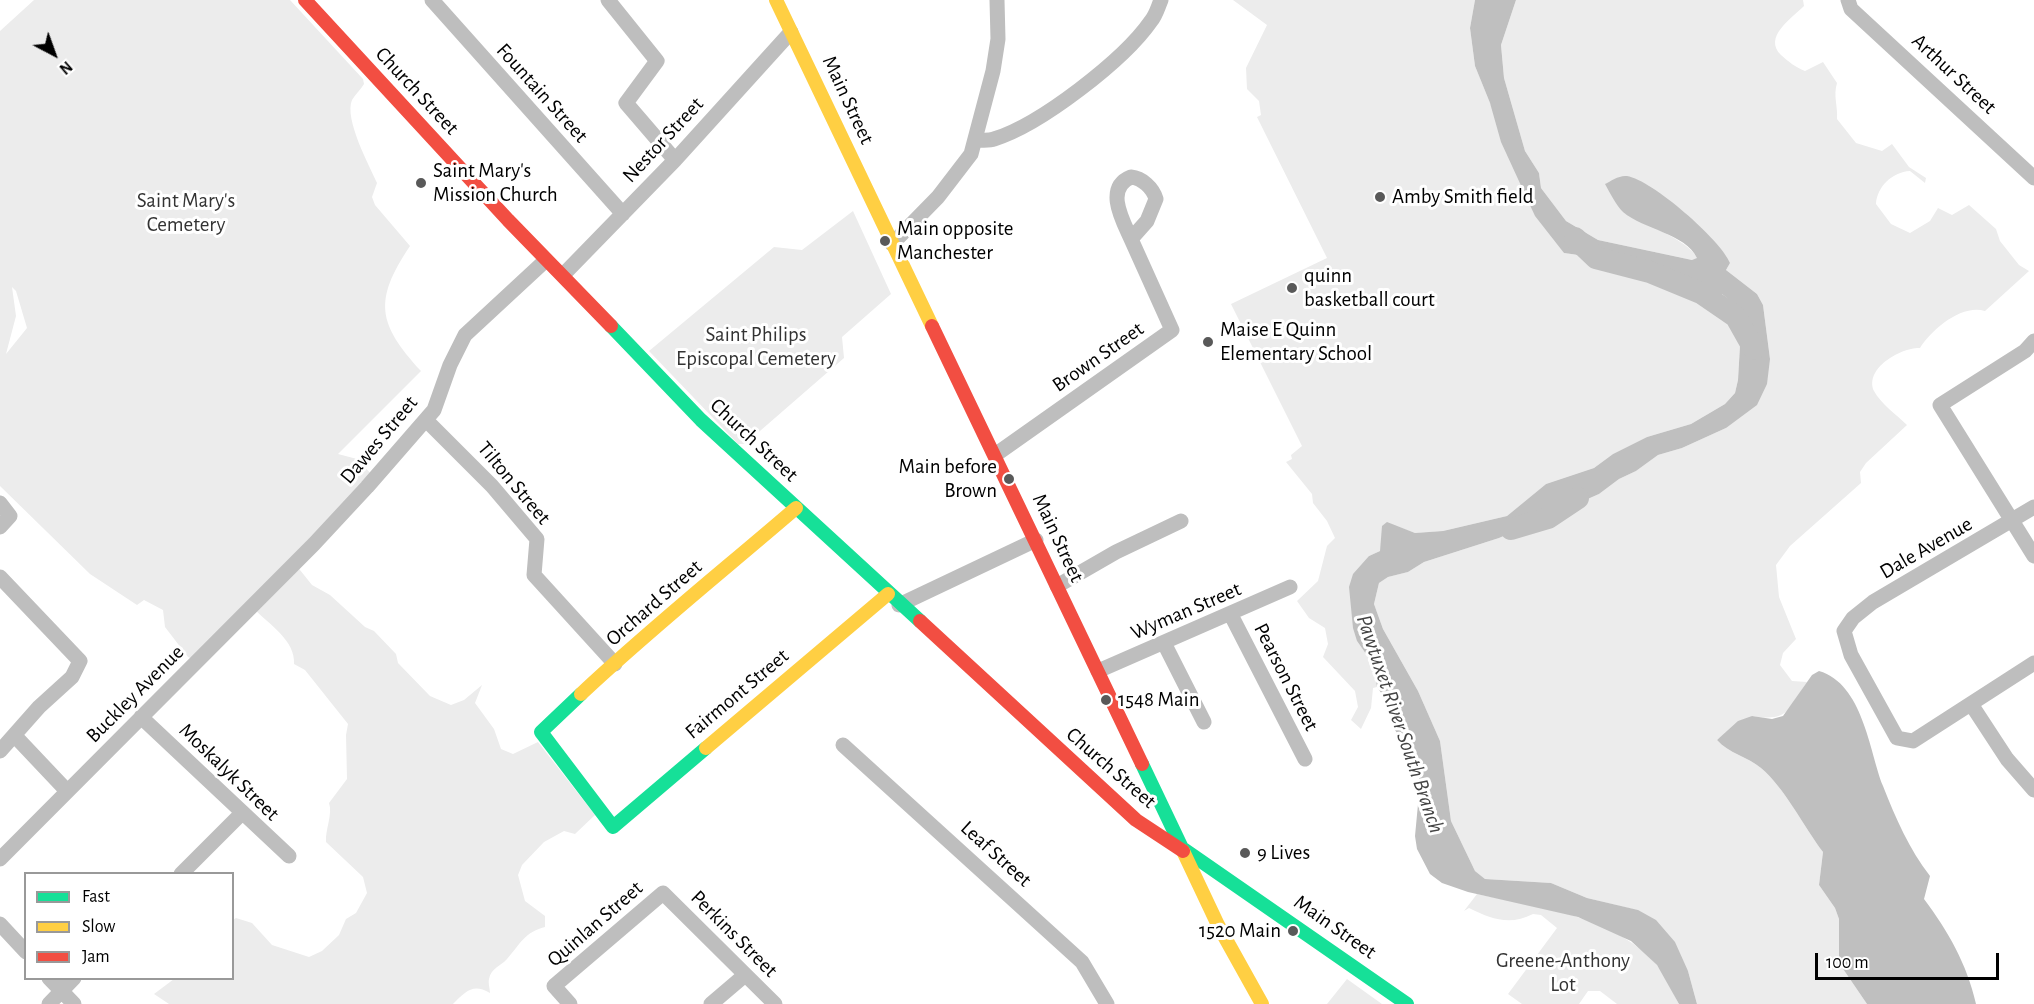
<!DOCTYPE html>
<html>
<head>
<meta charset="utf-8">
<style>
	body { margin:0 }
	#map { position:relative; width:2034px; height:1004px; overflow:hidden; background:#fff; font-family:"Alegreya Sans",sans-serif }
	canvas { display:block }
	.legend { position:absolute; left:24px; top:872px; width:210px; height:108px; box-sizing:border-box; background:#fff; border:2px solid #999; margin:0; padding:8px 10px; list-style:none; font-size:18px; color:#000 }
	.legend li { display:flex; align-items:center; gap:12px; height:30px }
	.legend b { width:30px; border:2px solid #999 }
	.north { position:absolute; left:24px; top:24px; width:60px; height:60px; -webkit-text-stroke:4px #fff; paint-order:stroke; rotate:139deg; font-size:16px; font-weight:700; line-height:24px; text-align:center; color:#000 }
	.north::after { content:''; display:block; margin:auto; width:21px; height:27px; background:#000; clip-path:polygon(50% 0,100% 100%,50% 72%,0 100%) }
	.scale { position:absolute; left:1815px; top:953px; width:184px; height:27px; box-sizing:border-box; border:3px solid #000; border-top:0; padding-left:8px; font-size:18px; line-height:21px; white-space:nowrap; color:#000; -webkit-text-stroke:4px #fff; paint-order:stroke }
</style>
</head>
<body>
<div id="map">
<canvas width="2034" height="1004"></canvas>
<ul class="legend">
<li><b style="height:8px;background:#16e098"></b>Fast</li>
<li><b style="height:8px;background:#ffcf43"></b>Slow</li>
<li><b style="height:8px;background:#f24e42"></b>Jam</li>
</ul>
<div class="north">N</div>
<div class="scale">100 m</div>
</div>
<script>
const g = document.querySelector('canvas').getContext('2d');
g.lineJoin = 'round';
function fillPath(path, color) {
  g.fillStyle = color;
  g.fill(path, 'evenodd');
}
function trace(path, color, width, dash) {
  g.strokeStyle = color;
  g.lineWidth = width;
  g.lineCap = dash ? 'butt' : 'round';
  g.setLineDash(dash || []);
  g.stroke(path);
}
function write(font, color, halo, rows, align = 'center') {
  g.font = font + ' "Alegreya Sans",sans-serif';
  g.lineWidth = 6;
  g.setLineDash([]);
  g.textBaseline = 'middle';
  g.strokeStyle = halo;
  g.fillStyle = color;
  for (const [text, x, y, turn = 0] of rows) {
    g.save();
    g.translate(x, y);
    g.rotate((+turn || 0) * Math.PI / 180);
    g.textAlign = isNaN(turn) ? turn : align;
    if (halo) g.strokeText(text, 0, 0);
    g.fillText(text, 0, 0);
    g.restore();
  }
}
fillPath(new Path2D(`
	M 34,0 L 290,0 L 363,79 L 364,84 C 361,89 355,95 352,100 C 344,119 369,165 377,183 L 372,197 L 375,205 L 410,246 C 373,301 378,324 421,371 L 338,454 L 357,459 L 375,478 L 296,565 L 312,585 L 330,595 L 365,627 L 374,631 L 396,654 L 398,663 L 430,696 L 451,705 L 464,700 L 482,685 L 475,703 L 494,729 L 501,749 L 513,754 L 538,742 L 595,815 L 575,834 L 564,831 L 544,842 L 522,865 L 518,875 L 525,901 L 545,916 L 545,927 C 525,932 520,944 507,959 C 501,966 491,968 489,979 C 488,983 490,989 490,993 C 473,983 466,991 453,1004 L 169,1004 L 154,994 L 174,979 L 232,978 L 233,920 L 236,918 L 252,923 L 272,945 L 309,957 L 322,951 L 339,935 L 346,919 L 356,913 L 367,893 L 363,877 L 326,842 C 325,830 333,814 329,803 L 347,779 L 346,735 L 348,724 L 305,670 L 294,664 C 296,641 269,624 254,609 L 199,662 L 188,657 L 165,627 L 163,610 L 144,600 L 137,605 L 90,574 L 0,486 L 0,31 ZM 12,287 L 16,291 L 27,328 L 6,354 L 16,316 Z
	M 1233,0 L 1475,0 L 1470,28 L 1475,66 L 1490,103 L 1564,253 C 1612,260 1667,269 1707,296 L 1722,294 L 1733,303 L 1741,328 L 1738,380 L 1735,393 L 1725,404 L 1691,424 L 1647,437 L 1613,454 L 1594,468 L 1546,484 L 1507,516 L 1443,531 L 1415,533 L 1387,523 L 1380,551 L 1369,556 L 1357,641 L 1373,664 L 1377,687 L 1373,688 L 1371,708 L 1361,729 L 1351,720 L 1358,707 L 1355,691 L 1323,657 L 1328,644 L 1325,628 L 1309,618 L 1297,601 L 1318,581 L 1327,546 L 1335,538 L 1327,521 L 1313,503 L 1312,494 L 1286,462 L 1292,459 L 1291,455 L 1302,446 L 1231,304 L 1327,258 L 1257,117 L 1261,115 L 1259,101 L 1247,89 L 1246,68 L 1267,25 Z
	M 1516,0 L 1803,0 L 1804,6 C 1791,19 1763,37 1781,55 C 1789,62 1795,67 1805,71 L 1823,62 L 1837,83 C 1833,96 1838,106 1837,119 L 1856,143 L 1882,151 L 1892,144 L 1909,167 L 1926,178 L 1925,183 L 1910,171 C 1892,172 1877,187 1876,204 L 1891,224 L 1910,233 L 1930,221 L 1938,208 L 1952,215 L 1969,205 L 1996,229 L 2000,241 L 2019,265 L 2029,271 L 1985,311 C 1962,304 1932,329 1920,348 C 1902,347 1864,368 1874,391 C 1880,403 1898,416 1907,425 L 1866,463 L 1860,472 L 1861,483 L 1790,546 L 1776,565 L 1779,597 L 1796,639 L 1783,653 L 1780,665 L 1792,681 L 1807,682 C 1787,710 1789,722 1752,716 L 1717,740 C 1728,753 1748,757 1761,768 C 1784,787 1804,827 1823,852 L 1819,885 L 1835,908 L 1839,919 L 1839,963 L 1867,1004 L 1697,1004 L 1688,971 L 1637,910 L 1587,898 L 1551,883 L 1485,879 L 1475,871 L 1451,821 L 1440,741 L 1418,691 L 1383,629 L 1374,604 L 1379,583 L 1388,577 L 1408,572 L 1424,562 L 1499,538 L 1599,494 L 1619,479 L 1636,471 L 1658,455 L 1682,448 L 1726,428 L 1770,359 L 1763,305 L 1757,294 L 1726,270 L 1730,263 L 1622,211 C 1643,225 1687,238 1698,259 L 1692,260 L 1598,240 L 1566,221 L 1541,188 L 1539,173 L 1525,151 L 1504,78 L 1501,45 Z
	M 853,211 L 891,294 L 842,337 L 844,358 L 745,444 L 738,444 L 649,351 L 774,247 L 802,250 Z
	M 1477,894 C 1538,907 1612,915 1656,964 C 1665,975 1672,991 1679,1004 L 1617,1004 L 1600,991 L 1588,991 L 1579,1004 L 1522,1004 L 1508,994 L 1557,928 L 1541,915 L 1533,914 C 1510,926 1491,919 1469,908 L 1464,911 Z
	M 1347,979 L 1382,1004 L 1327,1004 Z`), '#ececec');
fillPath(new Path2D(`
	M 1475,0 L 1516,0 L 1501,45 L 1504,78 L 1525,151 L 1539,173 L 1541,188 L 1566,221 L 1598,240 L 1692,260 L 1697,258 C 1685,233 1644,230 1623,212 C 1616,205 1610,193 1605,184 C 1611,181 1619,175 1627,176 C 1652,180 1721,240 1730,263 L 1726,270 L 1757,294 L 1763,305 L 1770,359 L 1767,384 L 1757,405 L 1726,428 L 1682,448 L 1658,455 L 1636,471 L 1619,479 L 1599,494 L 1499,538 L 1424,562 L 1408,572 L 1388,577 L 1379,583 L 1374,604 L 1383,629 L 1418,691 L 1440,741 L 1451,821 L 1475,871 L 1485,879 L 1551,883 L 1587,898 L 1638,910 L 1656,920 L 1675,942 L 1688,971 L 1697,1004 L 1679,1004 L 1657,965 L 1631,941 L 1578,917 L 1468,892 L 1442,883 L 1430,874 L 1417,849 L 1415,836 L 1420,783 L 1416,762 L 1393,727 L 1386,700 L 1377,687 L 1373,664 L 1357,641 L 1353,628 L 1349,587 L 1353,574 L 1369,556 L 1380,551 L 1382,526 L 1387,522 L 1415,533 L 1443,531 L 1507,516 L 1546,484 L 1594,468 L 1613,454 L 1647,437 L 1691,424 L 1725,404 L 1735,393 L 1738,380 L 1741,328 L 1733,303 L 1722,294 L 1707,296 C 1667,269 1612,260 1564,253 L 1535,216 L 1501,142 L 1490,103 L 1475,66 L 1470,28 Z
	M 1819,671 C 1863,684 1869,750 1883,786 C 1896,819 1909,849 1930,876 L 1924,899 C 1948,931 1967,964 1976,1004 L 1867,1004 L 1839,963 L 1839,919 L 1835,908 L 1819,885 L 1823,852 C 1804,827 1784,787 1761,768 C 1748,757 1728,753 1717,740 L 1738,721 L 1752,716 L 1772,719 L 1783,716 L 1812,675 Z`), '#bfbfbf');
trace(new Path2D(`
	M 1575,238 L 1596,258 L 1650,272 L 1701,293 L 1736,317 L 1754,349
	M 1511,529 L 1548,518 L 1578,498`), '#bfbfbf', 22);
trace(new Path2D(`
	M 432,0 L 623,214
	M 608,0 L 657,61 L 626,103 L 675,160
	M 1848,0 L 1851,9 L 2034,178
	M 976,140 C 982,140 989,141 994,139 C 1040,125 1124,60 1151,21 C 1156,15 1158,7 1161,0
	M 1131,177 C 1142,178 1153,188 1156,199 L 1147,221 L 1131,239 C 1123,221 1104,188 1131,177 Z
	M 892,244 L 938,197 L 971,154 L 993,71 L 998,39 L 997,0
	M 563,275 L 675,160 L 791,32
	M 2034,341 L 2025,351 L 1940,405 L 2034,556
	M 426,420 L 492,486 L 537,539 L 534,575 L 615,664
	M 995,455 L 1172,330 L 1131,239
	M 0,503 L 10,516 L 0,527
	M 2034,507 L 1873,602 L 1853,618 L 1844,631 L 1851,655 L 1897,738 L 1913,741 L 2034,663
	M 0,577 L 80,661 L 72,677 L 39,707 L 0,751
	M 1057,586 L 1116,552 L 1181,521
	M 899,605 L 1036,540
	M 1231,615 L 1305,759
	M 1164,643 L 1204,722
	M 1098,671 L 1290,587
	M 1971,704 L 2007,759 L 2034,790
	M 141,717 L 289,856
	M 15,736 L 67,791
	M 843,745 L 1082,962 L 1107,1004
	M 0,859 L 314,544 L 367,487 L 434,410 L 450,365 L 465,335 L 546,260
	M 181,874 L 241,814
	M 0,924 L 26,952
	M 49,978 L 74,1004
	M 49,1004 L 74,978
	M 570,1004 L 554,986 L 663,893 L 775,1004
	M 711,1004 L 745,975`), '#bebebe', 15);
trace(new Path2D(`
	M 611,326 L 701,420 L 920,621
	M 581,694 L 541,732 L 613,827 L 706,748
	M 1142,764 L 1182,848 L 1407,1004`), '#16e098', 14);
trace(new Path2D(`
	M 776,0 L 932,326
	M 581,694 C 650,629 724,570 796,508
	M 706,748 L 888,594
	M 1183,851 L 1218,925 L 1262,1004`), '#ffcf43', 14);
trace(new Path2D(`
	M 305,0 L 508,220 L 611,326
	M 932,326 L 1142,764
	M 920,621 L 1136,820 L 1183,851`), '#f24e42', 14);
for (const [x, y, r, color] of [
	[421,183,6,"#595959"],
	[1380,197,6,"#595959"],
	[885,241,6,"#595959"],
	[1292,288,6,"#595959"],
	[1208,342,6,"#595959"],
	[1009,479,6,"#595959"],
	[1106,700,6,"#595959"],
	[1245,853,6,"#595959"],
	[1293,931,6,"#595959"]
]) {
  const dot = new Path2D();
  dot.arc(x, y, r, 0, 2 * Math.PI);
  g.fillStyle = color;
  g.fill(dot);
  trace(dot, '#fff', 2);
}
write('21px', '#000', '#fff', [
	["Arthur Street",1954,74,43],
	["Church Street",417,91,47],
	["Fountain Street",542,93,48],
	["Main Street",848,100,65],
	["Nestor Street",663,140,-47],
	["Brown Street",1098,357,-35],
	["Dawes Street",379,440,-50],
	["Church Street",754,440,43],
	["Tilton Street",514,483,50],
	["Main Street",1058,538,65],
	["Dale Avenue",1926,548,-30],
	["Orchard Street",654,603,-41],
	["Wyman Street",1186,611,-23],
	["Pearson Street",1286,677,63],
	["Buckley Avenue",135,694,-45],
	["Fairmont Street",737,694,-40],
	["Church Street",1111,768,41],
	["Moskalyk Street",229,772,44],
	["Leaf Street",996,854,42],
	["Quinlan Street",595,924,-41],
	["Main Street",1335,927,35],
	["Perkins Street",734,934,45]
]);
write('21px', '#000', '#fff', [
	["Saint Mary's",433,171],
	["Mission Church",433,195],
	["Amby Smith field",1392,197],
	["Main opposite",897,229],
	["Manchester",897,253],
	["quinn",1304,276],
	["basketball court",1304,300],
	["Maise E Quinn",1220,330],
	["Elementary School",1220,354],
	["Main before",997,467,"right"],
	["Brown",997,491,"right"],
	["1548 Main",1118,700],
	["9 Lives",1257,853],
	["1520 Main",1281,931,"right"]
], 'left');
write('21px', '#333', '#fff', [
	["Saint Mary's",186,201],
	["Cemetery",186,225],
	["Saint Philips",756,335],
	["Episcopal Cemetery",756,359],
	["Greene-Anthony",1563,961],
	["Lot",1563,985]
]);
write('italic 22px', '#444', '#fff', [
	["Pawtuxet River South Branch",1400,724,71]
]);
</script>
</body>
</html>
